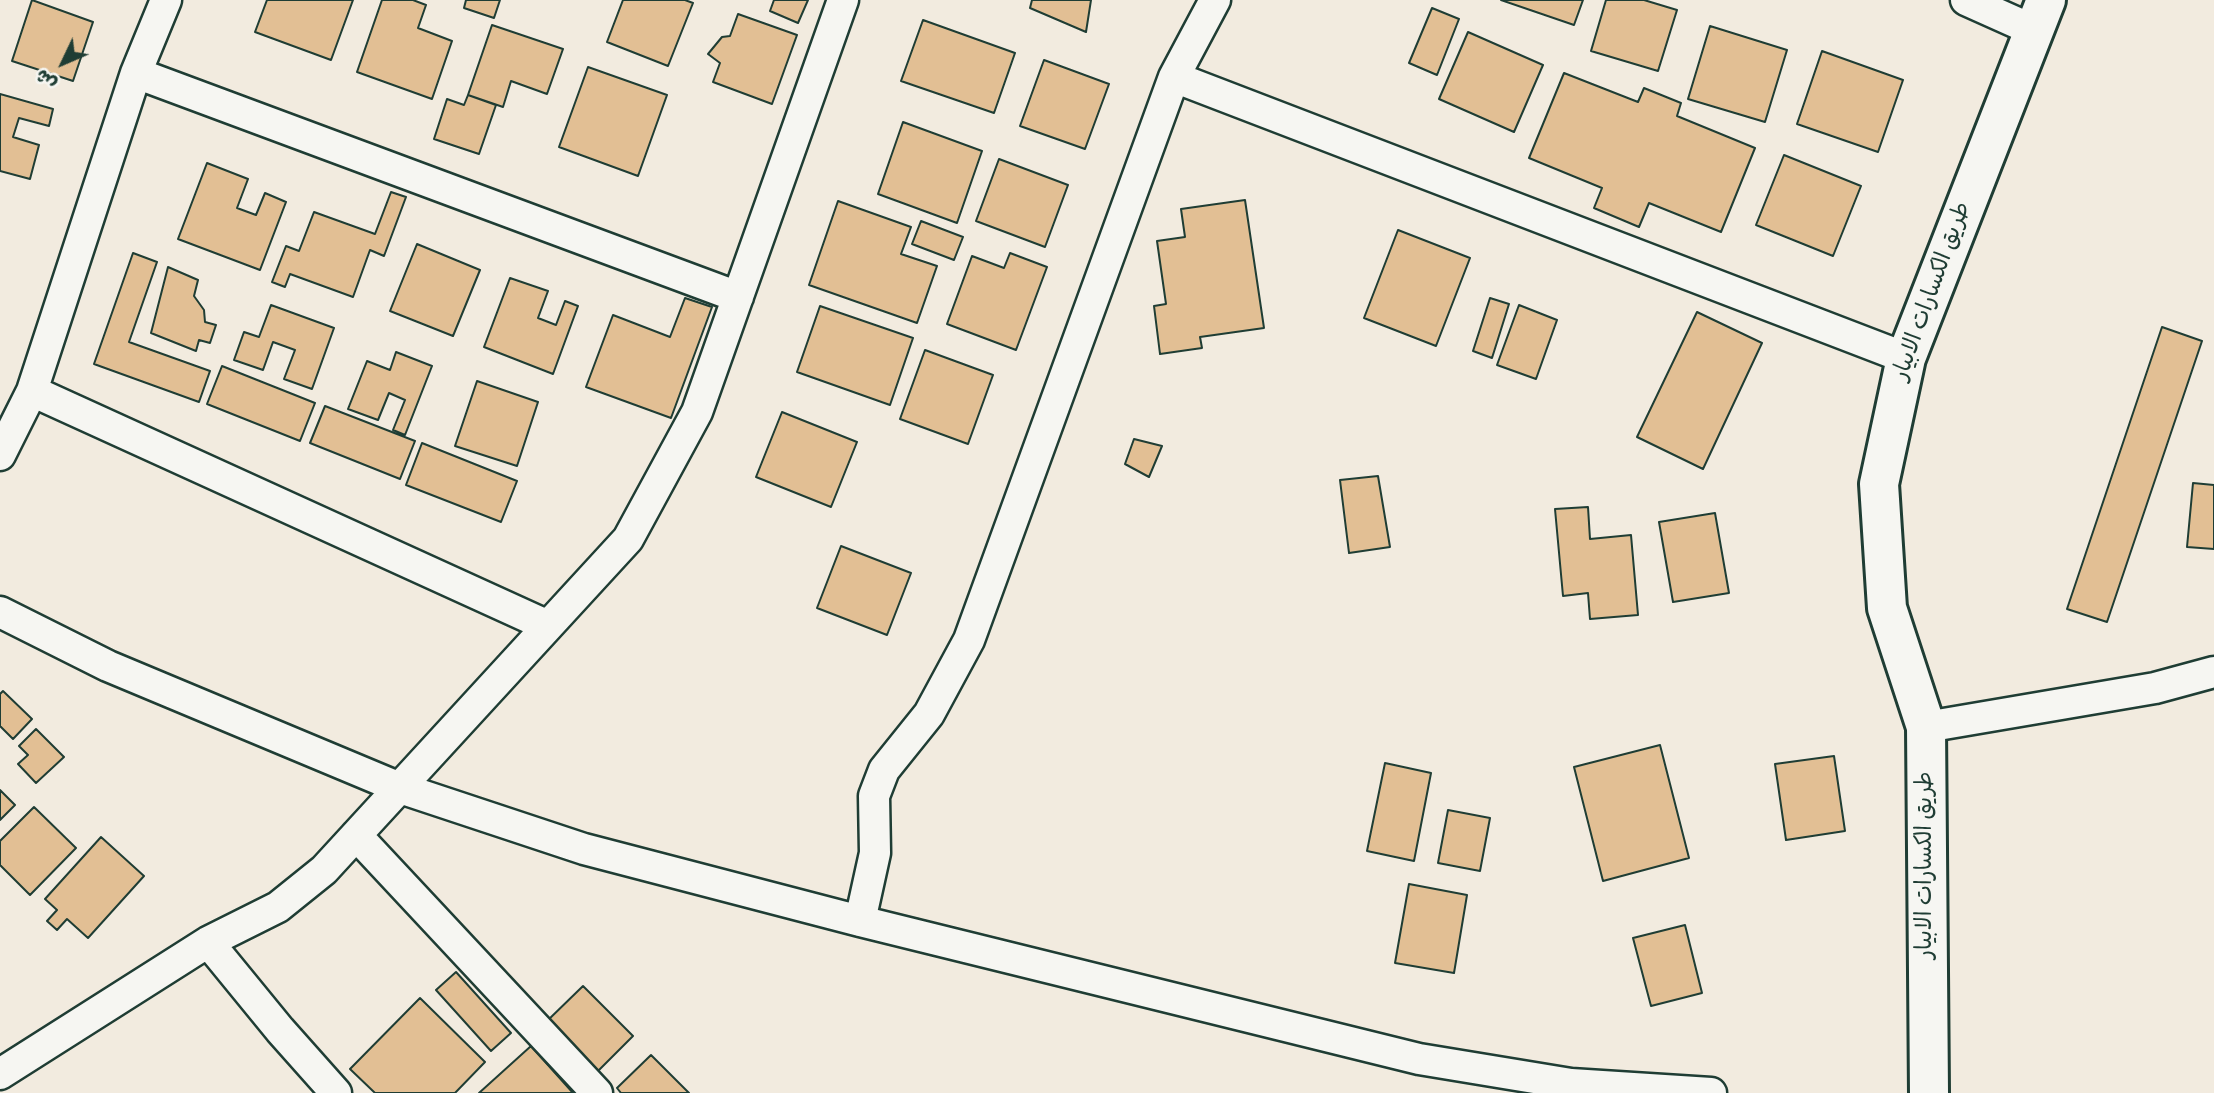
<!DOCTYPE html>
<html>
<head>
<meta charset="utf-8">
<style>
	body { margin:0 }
	#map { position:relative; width:2214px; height:1093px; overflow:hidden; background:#f2ebdf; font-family:"Gochi Hand","Playpen Sans Arabic",sans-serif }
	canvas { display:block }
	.north { position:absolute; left:28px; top:28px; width:70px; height:70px; -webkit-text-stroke:5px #f6f6f2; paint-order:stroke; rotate:226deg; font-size:19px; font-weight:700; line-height:28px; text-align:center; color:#1f3d34 }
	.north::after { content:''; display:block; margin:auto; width:24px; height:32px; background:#1f3d34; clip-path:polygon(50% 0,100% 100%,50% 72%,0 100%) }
</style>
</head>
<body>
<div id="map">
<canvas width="2214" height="1093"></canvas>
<div class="north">ش</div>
</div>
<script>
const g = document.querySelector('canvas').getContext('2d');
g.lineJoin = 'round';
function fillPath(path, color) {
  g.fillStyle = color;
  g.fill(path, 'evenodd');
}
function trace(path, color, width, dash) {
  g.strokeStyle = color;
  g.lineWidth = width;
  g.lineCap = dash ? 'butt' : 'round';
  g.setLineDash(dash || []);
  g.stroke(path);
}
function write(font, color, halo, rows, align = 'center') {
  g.font = font + ' "Gochi Hand","Playpen Sans Arabic",sans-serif';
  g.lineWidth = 5;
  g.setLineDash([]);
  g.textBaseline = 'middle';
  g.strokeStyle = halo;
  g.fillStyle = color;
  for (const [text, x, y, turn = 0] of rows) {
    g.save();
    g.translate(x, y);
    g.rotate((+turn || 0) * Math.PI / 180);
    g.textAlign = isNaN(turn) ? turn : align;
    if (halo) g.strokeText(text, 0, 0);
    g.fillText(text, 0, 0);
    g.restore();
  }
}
const building = new Path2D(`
	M 32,0 L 93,22 L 73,81 L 12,61 Z
	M 267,0 L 353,0 L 331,60 L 255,32 Z
	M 382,0 L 413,0 L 426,5 L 418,28 L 452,41 L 432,99 L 357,72 Z
	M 466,0 L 500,0 L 494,18 L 464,8 Z
	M 623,0 L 685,0 L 693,3 L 668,66 L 607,42 Z
	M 774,0 L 808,0 L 798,23 L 770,11 Z
	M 1032,0 L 1091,0 L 1086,32 L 1030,8 Z
	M 1501,0 L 1583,0 L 1574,25 Z
	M 1606,0 L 1644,0 L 1677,10 L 1658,71 L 1591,51 Z
	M 1432,8 L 1459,19 L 1437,75 L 1409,63 Z
	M 738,14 L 797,35 L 772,104 L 713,82 L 720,63 L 708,54 L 722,37 L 730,36 Z
	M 923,20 L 1015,53 L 994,113 L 901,81 Z
	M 492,25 L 563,49 L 547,94 L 511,81 L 503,107 L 468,95 Z
	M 1710,26 L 1787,50 L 1765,122 L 1688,99 Z
	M 1468,32 L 1543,65 L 1514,132 L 1439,99 Z
	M 1822,51 L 1903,80 L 1878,152 L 1797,124 Z
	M 1044,60 L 1109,84 L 1085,149 L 1020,126 Z
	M 588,67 L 667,95 L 638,176 L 559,147 Z
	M 1564,73 L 1638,102 L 1644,88 L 1681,103 L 1677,116 L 1755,148 L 1721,232 L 1649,203 L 1639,227 L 1594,208 L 1602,188 L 1529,158 Z
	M 0,94 L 53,109 L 49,126 L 19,118 L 13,137 L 39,145 L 30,179 L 0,171 Z
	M 468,95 L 496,105 L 479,154 L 434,139 L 447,99 L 464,105 Z
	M 903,122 L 982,151 L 957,223 L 878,194 Z
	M 1784,155 L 1861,186 L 1833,256 L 1756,225 Z
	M 999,159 L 1068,185 L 1045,247 L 976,221 Z
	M 207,163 L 248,179 L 237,208 L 256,215 L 265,193 L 286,202 L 260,270 L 178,239 Z
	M 391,192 L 406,197 L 384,256 L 370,250 L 353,297 L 290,274 L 285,287 L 272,282 L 286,246 L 299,251 L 314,212 L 375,234 Z
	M 1245,200 L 1264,328 L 1200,337 L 1202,348 L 1160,354 L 1154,306 L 1166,304 L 1157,241 L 1185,237 L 1181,209 Z
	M 838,201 L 911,227 L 901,254 L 937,266 L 917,323 L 809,285 Z
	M 921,221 L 963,237 L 954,260 L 912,244 Z
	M 1398,230 L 1470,258 L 1436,346 L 1364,318 Z
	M 417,244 L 480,270 L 453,336 L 390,311 Z
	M 133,253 L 157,262 L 129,342 L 210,371 L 199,402 L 94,364 Z
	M 1010,253 L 1047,267 L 1016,350 L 947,324 L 972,256 L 1004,268 Z
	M 168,267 L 198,280 L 194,296 L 204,310 L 205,322 L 216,325 L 210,343 L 199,340 L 196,351 L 151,333 Z
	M 510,278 L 548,291 L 538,318 L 556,325 L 565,301 L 578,306 L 553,374 L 484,347 Z
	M 685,298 L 712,307 L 671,418 L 586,387 L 613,315 L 670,337 Z
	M 1490,298 L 1509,304 L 1492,358 L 1473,351 Z
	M 271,305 L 334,328 L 312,389 L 284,379 L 295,350 L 273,342 L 263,370 L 234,360 L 244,332 L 259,337 Z
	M 1519,305 L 1557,320 L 1536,379 L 1497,365 Z
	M 820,306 L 913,338 L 890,405 L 797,372 Z
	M 1697,312 L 1762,343 L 1703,469 L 1637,437 Z
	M 2162,327 L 2202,341 L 2107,622 L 2067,609 Z
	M 925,350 L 993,375 L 968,444 L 900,419 Z
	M 396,352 L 432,366 L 405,435 L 393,430 L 405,400 L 389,393 L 378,420 L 348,409 L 367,361 L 390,370 Z
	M 222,366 L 315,403 L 300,441 L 207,404 Z
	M 477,381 L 538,402 L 517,466 L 455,446 Z
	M 325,406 L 415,441 L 400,479 L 310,443 Z
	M 782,412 L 857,442 L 831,507 L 756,477 Z
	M 1134,439 L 1162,446 L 1149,477 L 1125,464 Z
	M 422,443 L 517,481 L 501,522 L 406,485 Z
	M 1378,476 L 1390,547 L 1349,553 L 1340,480 Z
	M 2193,483 L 2214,485 L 2214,549 L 2187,547 Z
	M 1588,507 L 1590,539 L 1631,535 L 1638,615 L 1590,619 L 1588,593 L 1563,596 L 1555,509 Z
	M 1715,513 L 1729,593 L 1673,602 L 1659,522 Z
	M 841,546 L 911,573 L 887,635 L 817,608 Z
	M 3,691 L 32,719 L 13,739 L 0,726 L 0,694 Z
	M 36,729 L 64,757 L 36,783 L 18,764 L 28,755 L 19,746 Z
	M 1660,745 L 1689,858 L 1603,881 L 1574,767 Z
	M 1834,756 L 1845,831 L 1786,840 L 1775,764 Z
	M 1385,763 L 1431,773 L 1414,861 L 1367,851 Z
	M 0,790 L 15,805 L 0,820 Z
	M 34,807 L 76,848 L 30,895 L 0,865 L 0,841 Z
	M 1448,810 L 1490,818 L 1480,871 L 1438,863 Z
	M 101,837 L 144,876 L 88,938 L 67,919 L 57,930 L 47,921 L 57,910 L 45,899 Z
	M 1409,884 L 1467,895 L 1454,973 L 1395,963 Z
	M 1685,925 L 1702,993 L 1651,1006 L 1633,938 Z
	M 456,972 L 511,1033 L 491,1051 L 436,990 Z
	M 583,986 L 633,1036 L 598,1071 L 567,1039 L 545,1023 Z
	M 420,998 L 485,1062 L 455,1093 L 375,1093 L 350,1069 Z
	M 531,1046 L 573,1093 L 479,1093 Z
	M 651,1055 L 689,1093 L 621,1093 L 617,1088 Z`);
fillPath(building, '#e2bf94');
trace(building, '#1f3d34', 2);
const street = new Path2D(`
	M 1966,0 L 2033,30
	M 136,73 L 738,297
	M 1174,77 L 1215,0
	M 32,391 L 548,626
	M 0,455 L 32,391 L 136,73 L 166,0
	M 0,612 L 108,666 L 400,788 L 584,849 L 860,921 L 1419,1059 L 1571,1084 L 1711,1093
	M 1926,727 L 2155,688 L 2214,672
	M 356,835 L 597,1093
	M 860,921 L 875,853 L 874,796 L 884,770 L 929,714 L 969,640 L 1174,77 L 1906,358
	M 208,942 L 280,1030 L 336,1093
	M 0,1074 L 208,942 L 278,907 L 324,870 L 628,539 L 697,412 L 843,0`);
const secondary = new Path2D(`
	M 1929,1093 L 1926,727 L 1887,608 L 1879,484 L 1906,358 L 2046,0`);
trace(street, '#1f3d34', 35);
trace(secondary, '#1f3d34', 44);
trace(street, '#f6f6f2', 30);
trace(secondary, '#f6f6f2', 38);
write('23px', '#1f3d34', '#f6f6f2', [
	["طريق الكسارات الابيار",1934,292,-70],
	["طريق الكسارات الابيار",1927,865,-90]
]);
</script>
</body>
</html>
